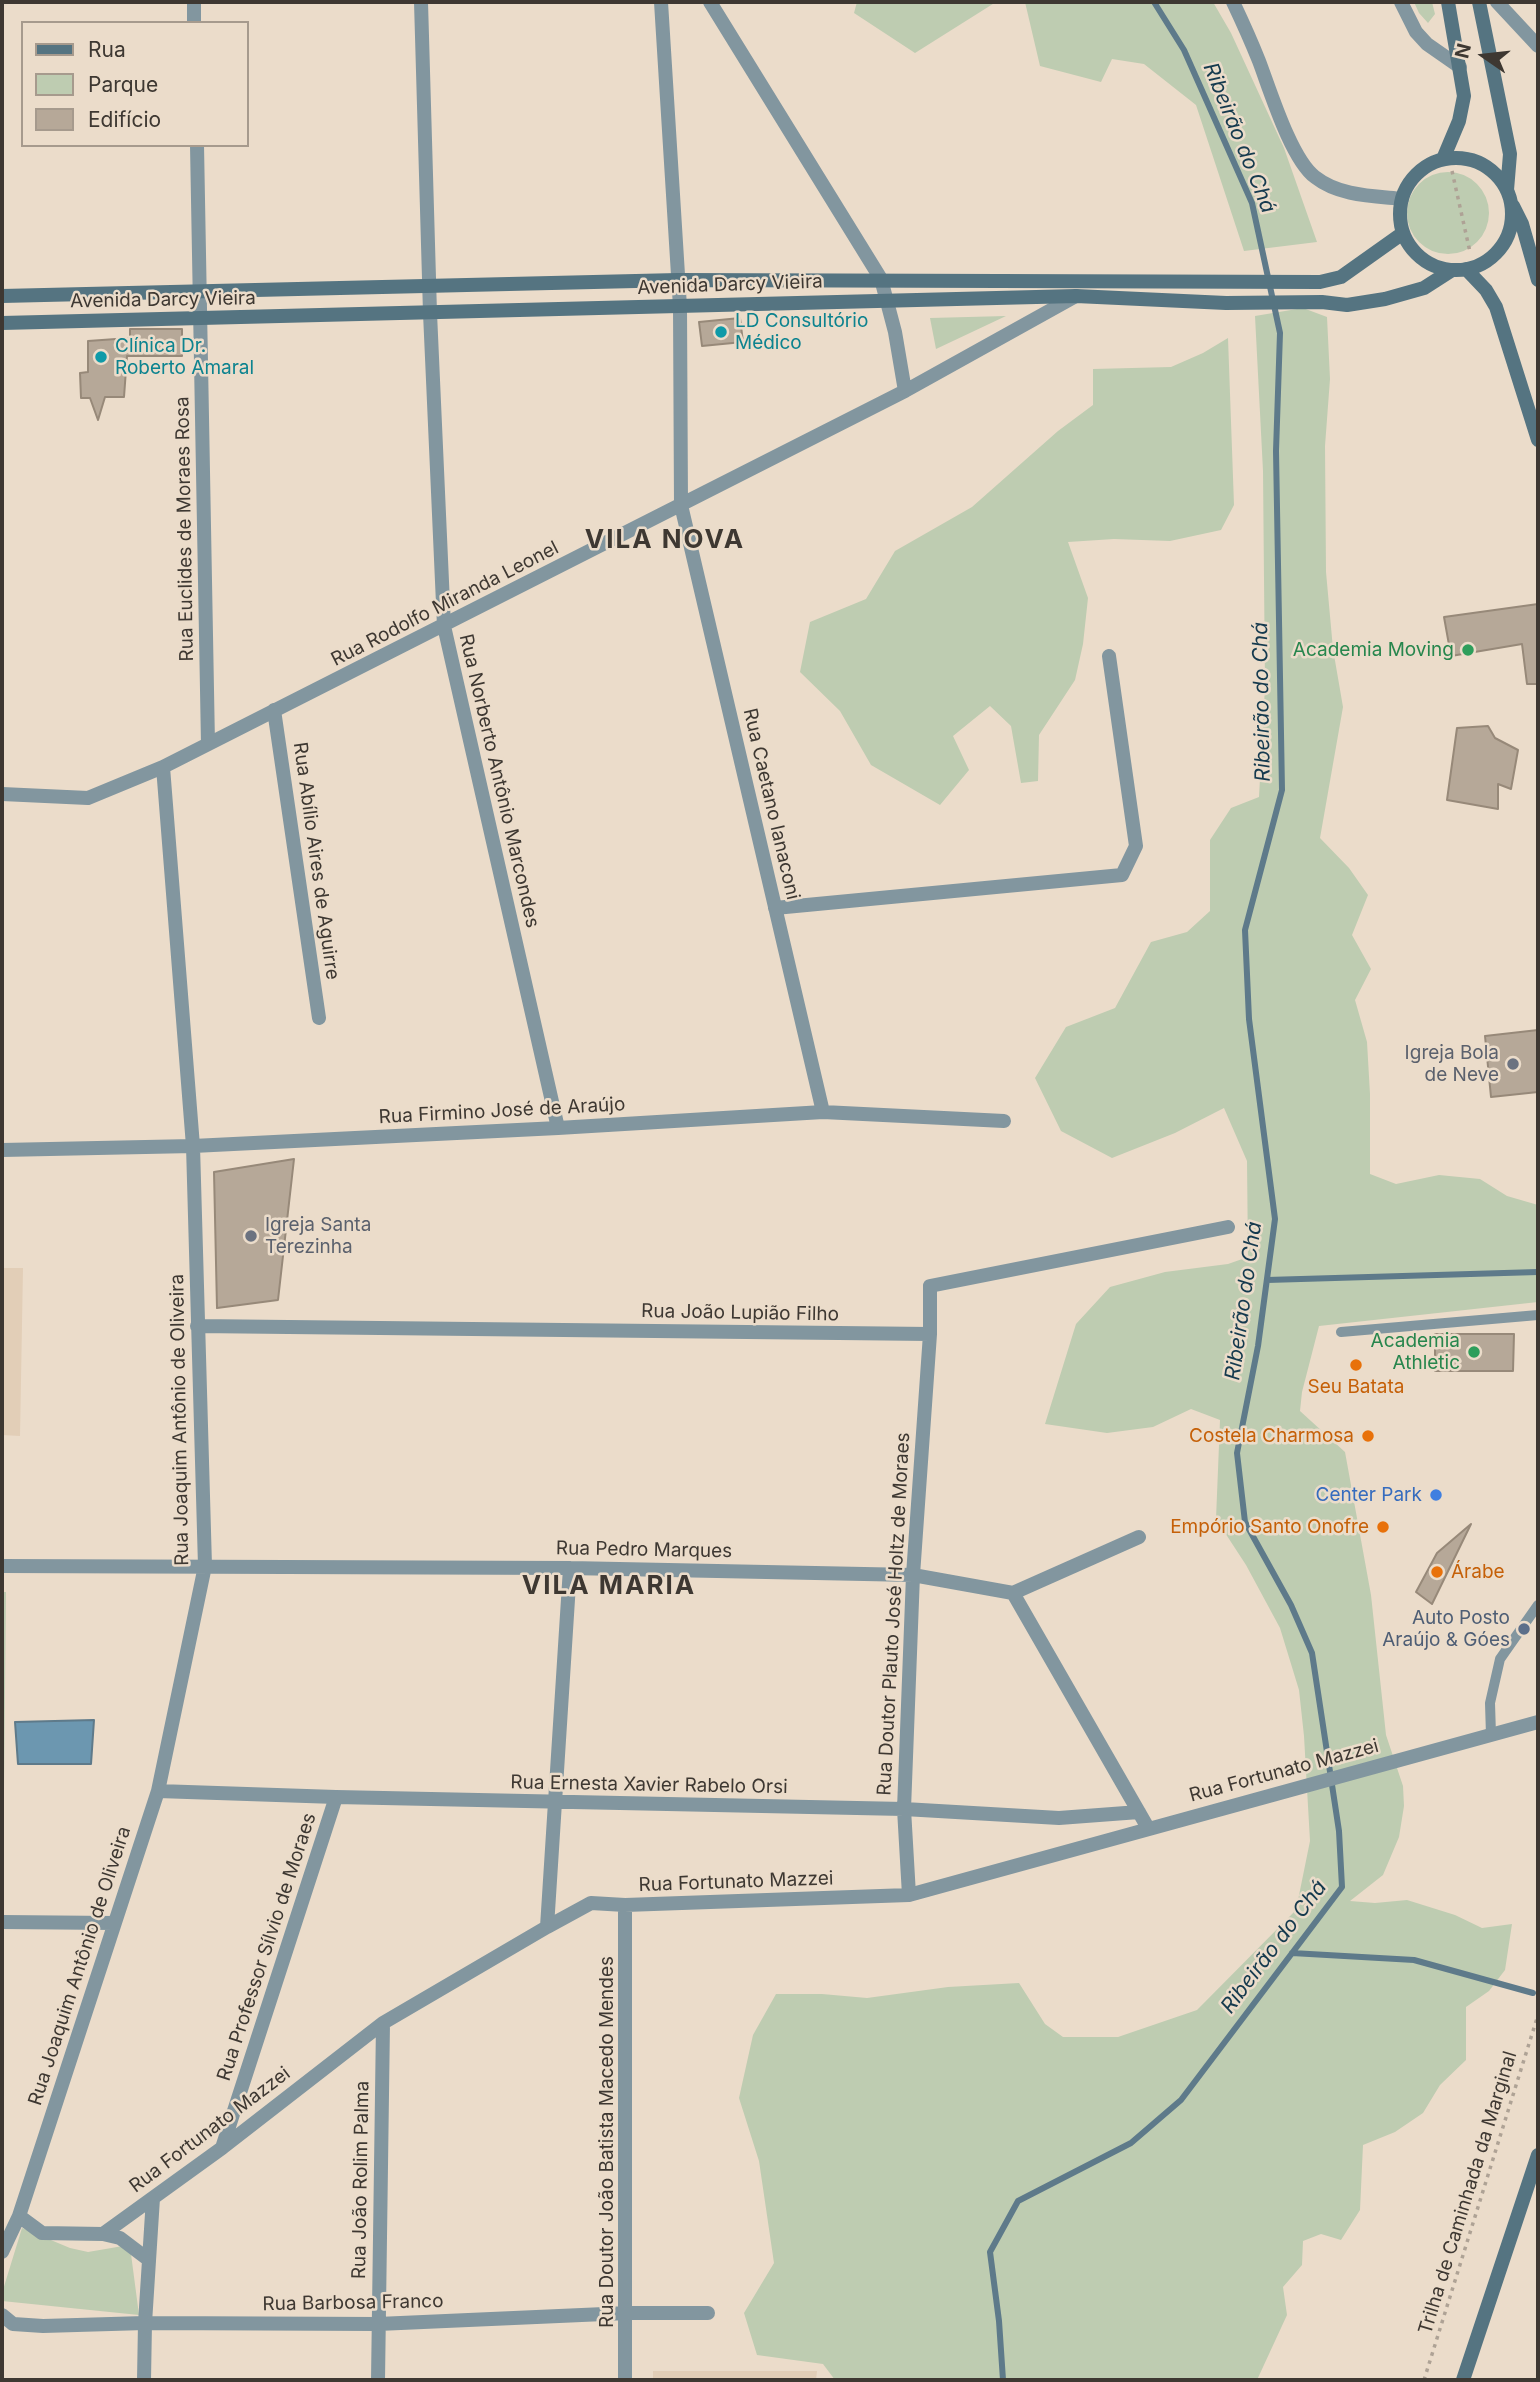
<!DOCTYPE html>
<html>
<head>
<meta charset="utf-8">
<style>
	body { margin:0 }
	#map { position:relative; width:1540px; height:2382px; overflow:hidden; background:#ebdcca; font-family:Inter,sans-serif }
	canvas { display:block }
	.frame { position:absolute; inset:0; border:4px solid #3e3832; pointer-events:none }
	.legend { position:absolute; left:21px; top:21px; width:228px; height:126px; box-sizing:border-box; background:#ebdcca; border:2px solid #a69a8d; margin:0; padding:9px 12px; list-style:none; font-size:21px; color:#3e3832 }
	.legend li { display:flex; align-items:center; gap:14px; height:35px }
	.legend b { width:35px; border:2px solid #a69a8d }
	.north { position:absolute; left:1449px; top:21px; width:70px; height:70px; -webkit-text-stroke:5px #ebdcca; paint-order:stroke; rotate:284deg; font-size:19px; font-weight:700; line-height:28px; text-align:center; color:#3e3832 }
	.north::after { content:''; display:block; margin:auto; width:24px; height:32px; background:#3e3832; clip-path:polygon(50% 0,100% 100%,50% 72%,0 100%) }
</style>
</head>
<body>
<div id="map">
<canvas width="1540" height="2382"></canvas>
<div class="frame"></div>
<ul class="legend">
<li><b style="height:9px;background:#557481"></b>Rua</li>
<li><b style="height:19px;background:#beccb1"></b>Parque</li>
<li><b style="height:19px;background:#b6a898"></b>Edifício</li>
</ul>
<div class="north">N</div>
</div>
<script>
const g = document.querySelector('canvas').getContext('2d');
g.lineJoin = 'round';
function fillPath(path, color) {
  g.fillStyle = color;
  g.fill(path, 'evenodd');
}
function trace(path, color, width, dash) {
  g.strokeStyle = color;
  g.lineWidth = width;
  g.lineCap = dash ? 'butt' : 'round';
  g.setLineDash(dash || []);
  g.stroke(path);
}
function write(font, color, halo, rows, align = 'center') {
  g.font = font + ' Inter,sans-serif';
  g.lineWidth = 5;
  g.setLineDash([]);
  g.textBaseline = 'middle';
  g.strokeStyle = halo;
  g.fillStyle = color;
  for (const [text, x, y, turn = 0] of rows) {
    g.save();
    g.translate(x, y);
    g.rotate((+turn || 0) * Math.PI / 180);
    g.textAlign = isNaN(turn) ? turn : align;
    if (halo) g.strokeText(text, 0, 0);
    g.fillText(text, 0, 0);
    g.restore();
  }
}
fillPath(new Path2D(`
	M 2,1268 L 23,1268 L 20,1436 L 2,1435 Z
	M 653,2371 L 817,2371 L 816,2380 L 653,2380 Z`), '#e2ceb7');
fillPath(new Path2D(`
	M 857,2 L 996,2 L 915,53 L 854,13 Z
	M 1025,2 L 1213,2 L 1231,33 L 1284,148 L 1317,242 L 1244,251 L 1196,105 L 1144,64 L 1112,59 L 1101,82 L 1040,66 Z
	M 1414,2 L 1432,2 L 1435,14 L 1428,23 L 1419,13 Z
	M1407 213a41 41 0 1 1 82 0a41 41 0 1 1-82 0Z
	M 1303,308 L 1327,317 L 1330,379 L 1325,446 L 1326,572 L 1333,649 L 1343,707 L 1320,838 L 1349,868 L 1368,895 L 1352,935 L 1371,969 L 1355,1000 L 1367,1042 L 1370,1094 L 1370,1174 L 1396,1184 L 1439,1175 L 1480,1179 L 1507,1196 L 1538,1205 L 1538,1302 L 1319,1326 L 1302,1392 L 1300,1411 L 1345,1452 L 1371,1595 L 1386,1735 L 1403,1786 L 1404,1806 L 1399,1837 L 1383,1875 L 1350,1901 L 1375,1903 L 1407,1900 L 1455,1915 L 1482,1928 L 1512,1924 L 1505,1970 L 1489,1991 L 1466,2007 L 1466,2060 L 1440,2085 L 1423,2113 L 1395,2132 L 1363,2145 L 1360,2210 L 1341,2240 L 1321,2234 L 1303,2241 L 1302,2265 L 1283,2287 L 1287,2315 L 1257,2380 L 835,2380 L 823,2364 L 757,2355 L 744,2313 L 774,2263 L 759,2161 L 739,2098 L 753,2035 L 776,1994 L 822,1994 L 867,1998 L 948,1987 L 1019,1983 L 1045,2024 L 1063,2037 L 1118,2037 L 1197,2010 L 1296,1910 L 1310,1841 L 1304,1736 L 1299,1690 L 1280,1628 L 1246,1565 L 1216,1519 L 1220,1420 L 1191,1409 L 1153,1427 L 1107,1433 L 1045,1424 L 1076,1324 L 1110,1287 L 1165,1272 L 1228,1264 L 1248,1257 L 1247,1161 L 1224,1108 L 1175,1133 L 1112,1158 L 1061,1131 L 1035,1078 L 1066,1027 L 1115,1008 L 1151,942 L 1187,932 L 1210,911 L 1210,840 L 1231,808 L 1259,797 L 1265,686 L 1263,471 L 1255,316 Z
	M 1006,316 L 936,349 L 930,318 Z
	M 1228,338 L 1234,505 L 1221,530 L 1170,541 L 1114,539 L 1068,542 L 1088,598 L 1083,644 L 1075,680 L 1039,735 L 1038,781 L 1021,783 L 1011,726 L 990,706 L 953,736 L 969,770 L 940,805 L 871,765 L 840,711 L 800,672 L 810,622 L 866,599 L 895,551 L 972,507 L 1058,431 L 1093,405 L 1093,369 L 1171,367 L 1203,353 Z
	M 2,1592 L 6,1592 L 3,1889 L 2,1889 Z
	M 22,2228 L 70,2248 L 88,2252 L 123,2246 L 131,2254 L 139,2315 L 2,2301 L 2,2293 Z`), '#beccb1');
const water = new Path2D(`
	M 94,1720 L 91,1764 L 18,1764 L 15,1722 Z`);
fillPath(water, '#6c97b0');
trace(water, '#5e7a8a', 2);
trace(new Path2D(`
	M 1267,1280 L 1538,1272
	M 1292,1953 L 1414,1960 L 1533,1993
	M 1003,2380 L 999,2321 L 990,2252 L 1018,2201 L 1131,2143 L 1181,2100 L 1342,1887 L 1339,1831 L 1312,1653 L 1291,1605 L 1245,1522 L 1237,1453 L 1258,1346 L 1275,1219 L 1249,1019 L 1245,930 L 1282,790 L 1276,451 L 1280,333 L 1252,203 L 1184,50 L 1154,2`), '#5e7a8a', 6);
const building = new Path2D(`
	M 740,318 L 743,342 L 702,346 L 699,322 Z
	M 130,329 L 182,329 L 182,356 L 127,356 L 124,397 L 105,397 L 98,420 L 90,398 L 81,398 L 80,373 L 88,372 L 88,341 L 130,338 Z
	M 1538,604 L 1538,684 L 1527,684 L 1522,644 L 1451,656 L 1444,617 Z
	M 1488,726 L 1495,738 L 1518,750 L 1511,789 L 1498,784 L 1498,809 L 1447,800 L 1457,728 Z
	M 1538,1030 L 1538,1092 L 1491,1097 L 1485,1036 Z
	M 294,1159 L 278,1300 L 217,1308 L 214,1172 Z
	M 1435,1334 L 1514,1334 L 1513,1371 L 1435,1371 Z
	M 1471,1524 L 1432,1604 L 1416,1592 L 1437,1553 Z`);
fillPath(building, '#b6a898');
trace(building, '#978979', 2);
trace(new Path2D(`
	M 1452,171 L 1470,252
	M 1424,2380 L 1538,2015`), '#aea295', 3.5, [3.5, 5]);
trace(new Path2D(`
	M 1341,1332 L 1538,1315
	M 1491,1735 L 1490,1703 L 1500,1659 L 1538,1605`), '#82969f', 10);
trace(new Path2D(`
	M 194,2 L 194,23
	M 421,2 L 430,313 L 444,626 L 558,1128
	M 661,2 L 680,307 L 681,505 L 823,1112
	M 710,2 L 881,279 L 895,332 L 905,391
	M 1233,2 C 1242,21 1251,41 1259,61 C 1270,90 1291,159 1315,177 C 1339,196 1373,196 1402,199
	M 1401,2 L 1416,32 L 1427,44 L 1460,67
	M 1497,2 L 1538,46
	M 197,145 L 208,744
	M 274,710 L 319,1018
	M 2,794 L 88,798 L 163,767 L 905,391 L 1076,296
	M 775,908 L 1122,875 L 1136,846 L 1109,656
	M 2,1150 L 193,1146 L 558,1128 L 823,1112 L 1004,1121
	M 197,1326 L 930,1334 L 930,1286 L 1228,1227
	M 2,1566 L 570,1568 L 913,1575 L 1013,1593 L 1148,1828
	M 1013,1593 L 1139,1537
	M 158,1791 L 336,1797 L 904,1809 L 1059,1818 L 1139,1812
	M 909,1895 L 904,1809 L 913,1575 L 930,1334
	M 2,1922 L 114,1923
	M 547,1927 L 570,1568
	M 222,2148 L 336,1797
	M 19,2216 L 42,2233 L 103,2234 L 222,2148 L 383,2023 L 547,1927 L 591,1903 L 625,1905 L 909,1895 L 1538,1722
	M 103,2234 L 120,2238 L 149,2260
	M 2,2252 L 19,2216 L 158,1791 L 205,1566 L 193,1146 L 163,767
	M 2,2315 L 13,2324 L 43,2326 L 145,2323 L 378,2324 L 627,2313 L 708,2313
	M 144,2380 L 145,2323 L 153,2198
	M 378,2380 L 383,2023
	M 625,2380 L 625,1905`), '#82969f', 14);
trace(new Path2D(`
	M 1479,2 L 1510,154 L 1507,190
	M1400 214a56 56 0 1 1 112 0a56 56 0 1 1-112 0Z
	M 1443,159 L 1459,121 L 1464,96 L 1448,2
	M 1513,206 L 1522,224 L 1538,280
	M 1466,269 L 1486,290 L 1496,307 L 1538,440
	M 2,296 L 678,280 L 1320,282 L 1341,277 L 1403,233
	M 2,323 L 1076,296 L 1226,303 L 1322,302 L 1347,305 L 1385,299 L 1424,288 L 1452,270
	M 1463,2380 L 1538,2155`), '#557481', 14);
for (const [x, y, r, color] of [
	[721,332,7,"#0f9aa8"],
	[101,357,7,"#0f9aa8"],
	[1468,650,7,"#2e9e5b"],
	[1513,1064,7,"#6b7280"],
	[251,1236,7,"#6b7280"],
	[1474,1352,7,"#2e9e5b"],
	[1356,1365,7,"#e8710a"],
	[1368,1436,7,"#e8710a"],
	[1436,1495,7,"#3f7fe0"],
	[1383,1527,7,"#e8710a"],
	[1437,1572,7,"#e8710a"],
	[1524,1629,7,"#5c6f8a"]
]) {
  const dot = new Path2D();
  dot.arc(x, y, r, 0, 2 * Math.PI);
  g.fillStyle = color;
  g.fill(dot);
  trace(dot, '#ebdcca', 2.5);
}
write('19px', '#3e3832', '#ebdcca', [
	["Avenida Darcy Vieira",730,285,-2],
	["Avenida Darcy Vieira",163,300,-1],
	["Rua Euclides de Moraes Rosa",185,529,-91],
	["Rua Rodolfo Miranda Leonel",445,604,-27],
	["Rua Norberto Antônio Marcondes",499,781,77],
	["Rua Caetano Ianaconi",771,804,77],
	["Rua Abílio Aires de Aguirre",316,861,82],
	["Rua Firmino José de Araújo",502,1111,-3],
	["Rua João Lupião Filho",740,1313,1],
	["Rua Joaquim Antônio de Oliveira",180,1420,-91],
	["Rua Pedro Marques",644,1550,1],
	["Rua Doutor Plauto José Holtz de Moraes",894,1614,-87],
	["Rua Fortunato Mazzei",1284,1771,-15],
	["Rua Ernesta Xavier Rabelo Orsi",649,1785,1],
	["Rua Fortunato Mazzei",736,1882,-2],
	["Rua Professor Sílvio de Moraes",267,1947,-72],
	["Rua Joaquim Antônio de Oliveira",80,1966,-72],
	["Rua Fortunato Mazzei",210,2130,-37],
	["Rua Doutor João Batista Macedo Mendes",607,2142,-90],
	["Rua João Rolim Palma",361,2180,-89],
	["Trilha de Caminhada da Marginal",1468,2193,-73],
	["Rua Barbosa Franco",353,2303,-1]
]);
write('19px', '#0d838f', '#ebdcca', [
	["LD Consultório",735,321],
	["Médico",735,343],
	["Clínica Dr.",115,346],
	["Roberto Amaral",115,368]
], 'left');
write('19px', '#27864d', '#ebdcca', [
	["Academia Moving",1454,650],
	["Academia",1460,1341],
	["Athletic",1460,1363]
], 'right');
write('19px', '#5b616d', '#ebdcca', [
	["Igreja Bola",1499,1053],
	["de Neve",1499,1075],
	["Igreja Santa",265,1225,"left"],
	["Terezinha",265,1247,"left"]
], 'right');
write('19px', '#c56008', '#ebdcca', [
	["Seu Batata",1356,1387,"center"],
	["Costela Charmosa",1354,1436],
	["Empório Santo Onofre",1369,1527],
	["Árabe",1451,1572,"left"]
], 'right');
write('19px', '#366cbe', '#ebdcca', [
	["Center Park",1422,1495]
], 'right');
write('19px', '#4e5e75', '#ebdcca', [
	["Auto Posto",1510,1618],
	["Araújo & Góes",1510,1640]
], 'right');
write('italic 21px', '#153a4e', '#ebdcca', [
	["Ribeirão do Chá",1239,138,68],
	["Ribeirão do Chá",1262,702,-91],
	["Ribeirão do Chá",1244,1301,-82],
	["Ribeirão do Chá",1274,1947,-53]
]);
g.letterSpacing = '2px';
write('bold 26px', '#3e3832', '#ebdcca', [
	["VILA NOVA",665,540],
	["VILA MARIA",609,1586]
]);
g.letterSpacing = '0px';
</script>
</body>
</html>
